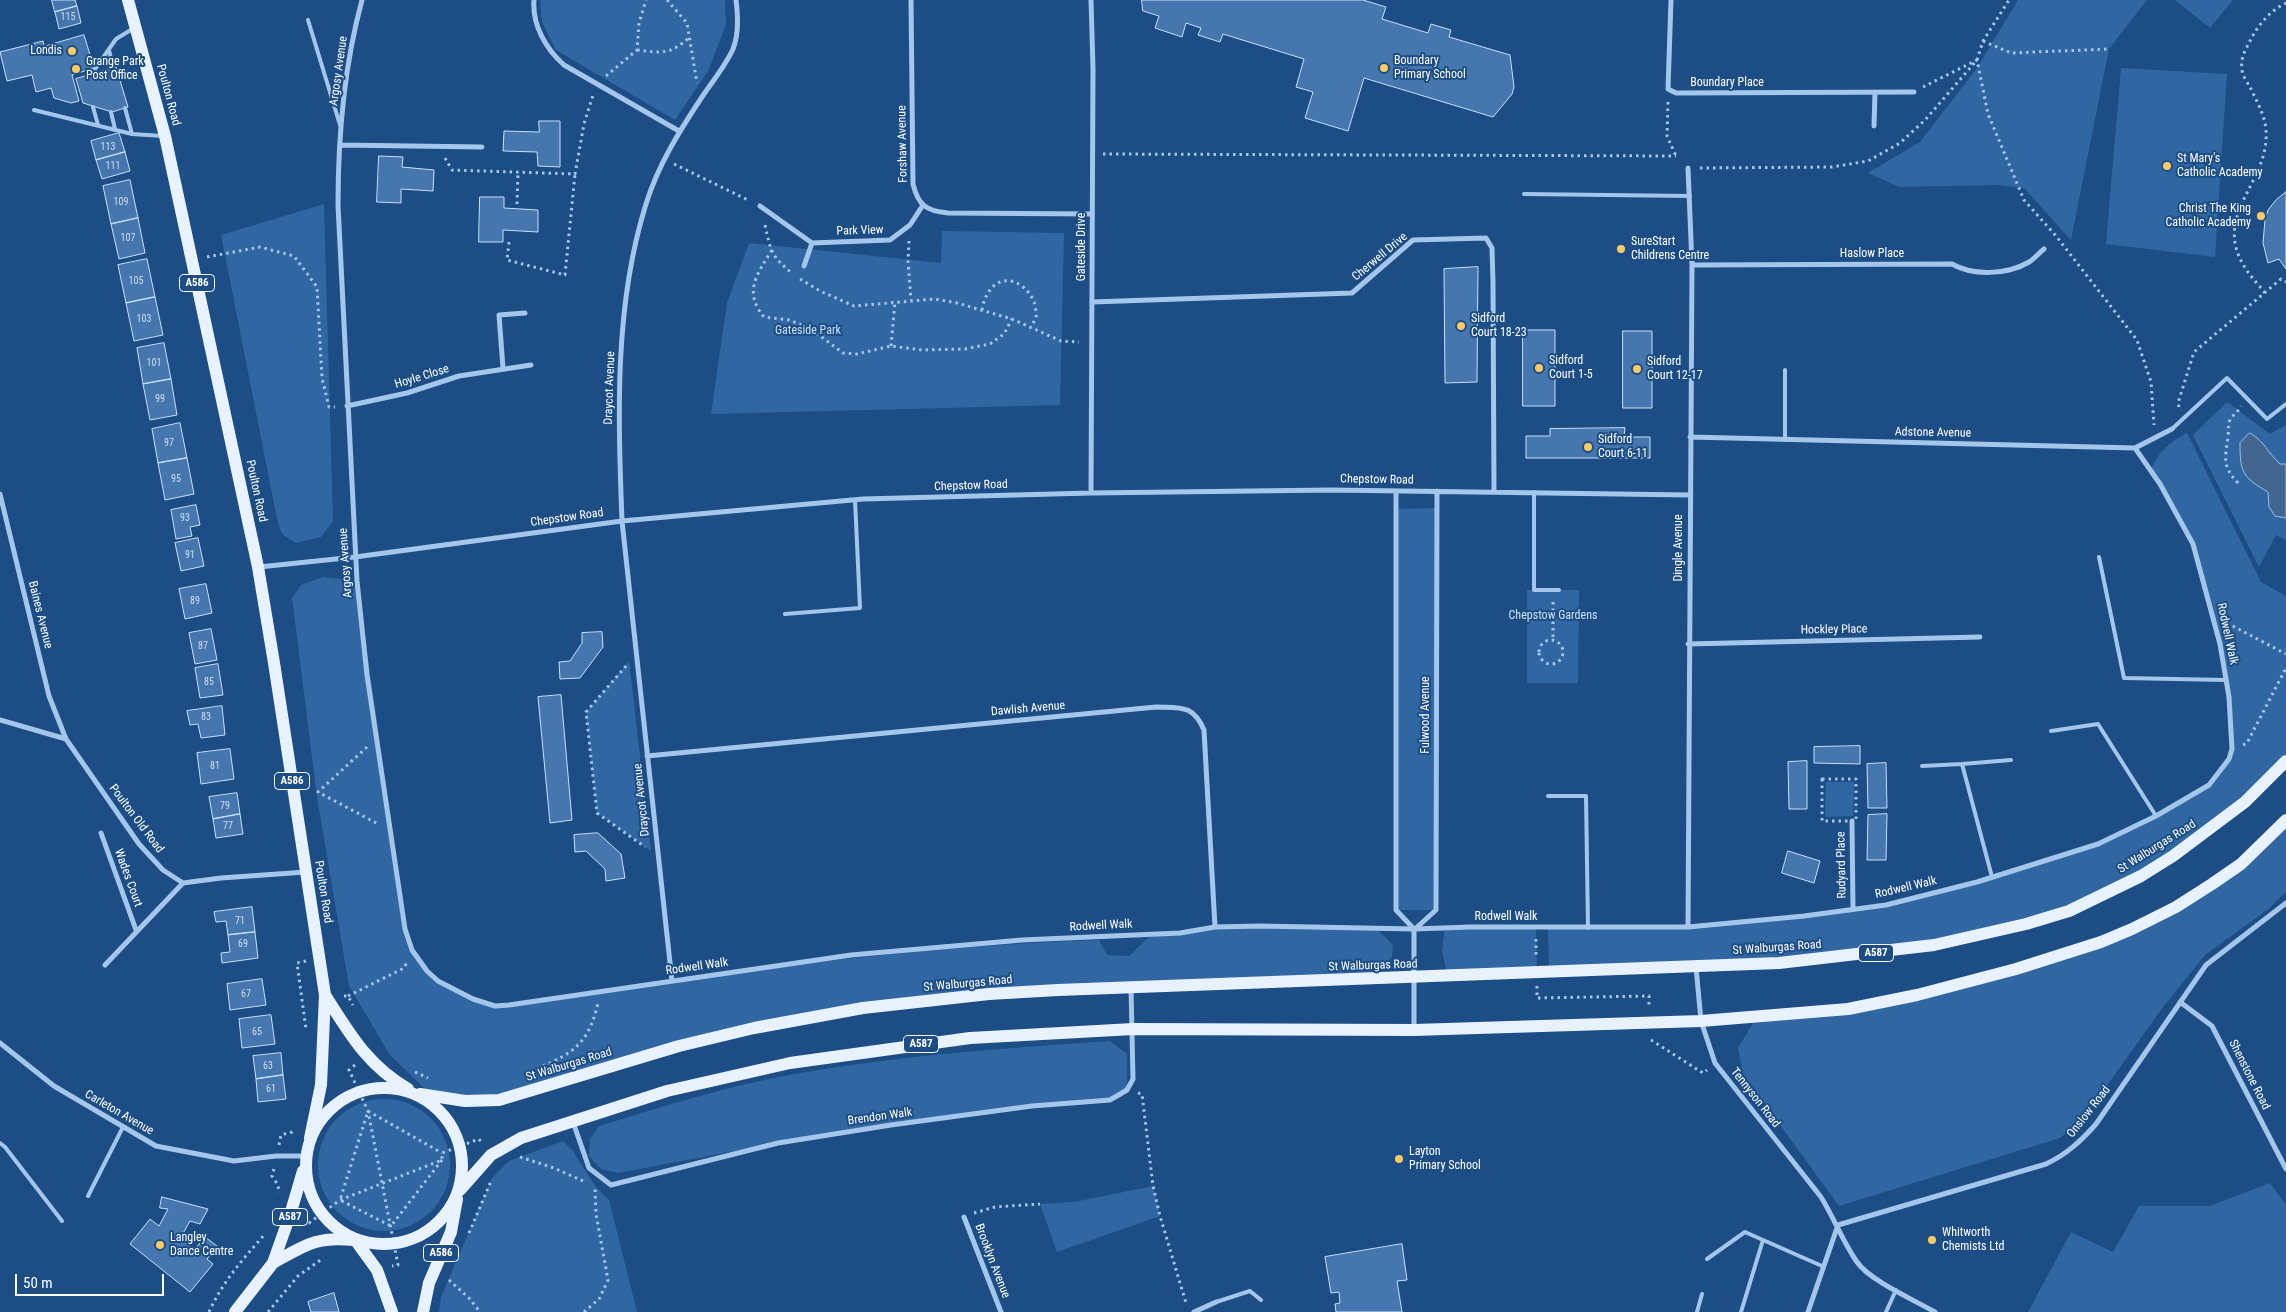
<!DOCTYPE html>
<html>
<head>
<meta charset="utf-8">
<style>
	body { margin:0 }
	#map { position:relative; width:2286px; height:1312px; overflow:hidden; background:#1c4d85; font-family:"Roboto Condensed",sans-serif }
	canvas { display:block }
	.scale { position:absolute; left:15px; top:1274px; width:149px; height:22px; box-sizing:border-box; border:2px solid #fff; border-top:0; padding-left:6px; font-size:15px; line-height:18px; white-space:nowrap; color:#fff; -webkit-text-stroke:4px #1c4d85; paint-order:stroke }
</style>
</head>
<body>
<div id="map">
<canvas width="2286" height="1312"></canvas>
<div class="scale">50 m</div>
</div>
<script>
const g = document.querySelector('canvas').getContext('2d');
g.lineJoin = 'round';
function fillPath(path, color) {
  g.fillStyle = color;
  g.fill(path, 'evenodd');
}
function trace(path, color, width, dash) {
  g.strokeStyle = color;
  g.lineWidth = width;
  g.lineCap = dash ? 'butt' : 'round';
  g.setLineDash(dash || []);
  g.stroke(path);
}
function write(font, color, halo, rows, align = 'center') {
  g.font = font + ' "Roboto Condensed",sans-serif';
  g.lineWidth = 4;
  g.setLineDash([]);
  g.textBaseline = 'middle';
  g.strokeStyle = halo;
  g.fillStyle = color;
  for (const [text, x, y, turn = 0] of rows) {
    g.save();
    g.translate(x, y);
    g.rotate((+turn || 0) * Math.PI / 180);
    g.textAlign = isNaN(turn) ? turn : align;
    if (halo) g.strokeText(text, 0, 0);
    g.fillText(text, 0, 0);
    g.restore();
  }
}
fillPath(new Path2D(`
	M 540,0 L 725,0 L 726,25 L 708,71 L 675,120 L 556,50 L 542,22 Z
	M 2018,0 L 2147,0 L 2109,49 L 2071,240 L 2024,188 L 1996,185 L 1899,187 L 1868,173 L 1920,142 L 1977,68 Z
	M 2175,0 L 2233,0 L 2210,28 Z
	M 2121,68 L 2227,74 L 2215,257 L 2106,244 Z
	M 324,204 L 333,521 L 321,537 L 296,543 L 283,535 L 278,524 L 221,235 Z
	M 942,231 L 1064,233 L 1060,405 L 711,414 L 727,303 L 749,243 L 941,263 Z
	M 2227,402 L 2270,434 L 2286,425 L 2286,540 L 2276,535 L 2259,567 L 2193,435 Z
	M 2187,433 L 2261,582 L 2286,596 L 2286,761 L 2209,830 L 2069,911 L 1877,953 L 1549,972 L 1548,927 L 1717,924 L 1886,905 L 1977,882 L 2060,856 L 2117,835 L 2209,785 L 2225,764 L 2232,743 L 2220,644 L 2193,544 L 2150,470 C 2159,452 2169,442 2187,433 Z
	M 1437,508 L 1436,910 L 1396,910 L 1396,509 Z
	M 323,577 L 357,581 L 408,939 L 427,971 L 453,990 L 495,1006 C 696,978 896,946 1099,940 L 1107,955 L 1129,956 L 1152,934 L 1215,927 L 1376,928 L 1393,945 L 1392,957 L 1376,977 L 989,994 L 754,1028 L 510,1098 L 465,1101 L 426,1090 L 390,1055 L 349,986 L 317,797 L 292,598 L 301,585 Z
	M 1527,590 L 1579,590 L 1578,683 L 1527,683 Z
	M 629,661 L 651,851 L 597,813 L 586,712 Z
	M 1826,782 L 1854,782 L 1853,816 L 1825,817 Z
	M 2286,820 L 2286,892 L 2267,910 L 2205,955 L 2163,1007 L 2084,1118 L 2060,1138 L 1839,1206 L 1743,1074 L 1738,1048 L 1756,1018 L 1846,1009 L 2071,952 L 2212,884 Z
	M 1536,927 L 1537,972 L 1448,977 L 1442,951 L 1445,928 Z
	M 1110,1041 L 1127,1054 L 1127,1090 L 1110,1100 L 1032,1106 L 778,1143 L 618,1173 L 601,1169 L 589,1156 L 590,1139 L 599,1126 C 664,1106 734,1084 801,1073 C 903,1055 1006,1048 1110,1041 Z
	M318 1165a66 66 0 1 1 132 0a66 66 0 1 1-132 0Z
	M 563,1141 L 573,1151 L 595,1186 L 609,1200 L 637,1312 L 439,1312 L 441,1297 L 492,1178 L 509,1161 Z
	M 2270,1183 L 2286,1205 L 2286,1312 L 2028,1312 L 2071,1232 L 2113,1252 L 2139,1206 L 2210,1206 Z
	M 1153,1186 L 1160,1216 L 1057,1252 L 1040,1204 L 1074,1202 Z`), '#3067a3');
const water = new Path2D(`
	M 2250,433 C 2266,443 2267,452 2280,464 L 2286,464 L 2286,518 L 2275,516 L 2269,507 L 2268,492 C 2242,477 2240,472 2240,443 Z`);
fillPath(water, '#42668f');
trace(water, '#97c1ed', 1);
const building = new Path2D(`
	M 52,0 L 75,0 L 77,6 L 55,12 Z
	M 1142,0 L 1363,0 L 1386,7 L 1382,19 L 1428,33 L 1431,24 L 1451,30 L 1449,37 L 1510,55 L 1514,87 L 1512,94 L 1493,117 L 1364,78 L 1348,131 L 1305,118 L 1313,92 L 1296,87 L 1304,59 L 1223,34 L 1220,42 L 1198,35 L 1201,28 L 1186,23 L 1182,37 L 1155,28 L 1159,16 L 1143,11 Z
	M 77,6 L 81,23 L 59,29 L 55,12 Z
	M 84,35 L 94,68 L 72,75 L 79,101 L 71,103 L 54,98 L 51,88 L 36,92 L 32,75 L 7,81 L 0,52 L 43,41 L 44,46 Z
	M 116,67 L 128,107 L 112,112 L 83,103 L 76,79 Z
	M 539,121 L 560,121 L 560,167 L 538,166 L 537,152 L 503,151 L 504,131 L 539,132 Z
	M 119,133 L 125,152 L 96,160 L 91,141 Z
	M 125,152 L 130,171 L 102,179 L 96,160 Z
	M 379,156 L 403,157 L 402,167 L 434,170 L 433,191 L 401,189 L 401,203 L 377,202 Z
	M 130,180 L 138,218 L 111,224 L 103,186 Z
	M 2286,192 L 2286,269 L 2279,259 L 2268,263 L 2263,243 L 2265,220 L 2268,210 L 2276,200 Z
	M 480,197 L 504,197 L 504,208 L 538,210 L 538,232 L 503,230 L 503,242 L 479,242 Z
	M 138,218 L 145,253 L 119,259 L 111,224 Z
	M 147,259 L 155,297 L 126,303 L 118,265 Z
	M 1478,267 L 1477,382 L 1445,383 L 1444,269 Z
	M 155,297 L 163,335 L 134,341 L 126,303 Z
	M 1523,330 L 1555,330 L 1555,406 L 1523,406 Z
	M 1623,331 L 1652,331 L 1652,408 L 1623,408 Z
	M 164,343 L 171,379 L 143,384 L 137,348 Z
	M 171,379 L 177,415 L 150,420 L 143,384 Z
	M 180,423 L 187,458 L 158,463 L 152,429 Z
	M 1625,428 L 1624,437 L 1650,437 L 1650,458 L 1526,458 L 1526,436 L 1550,436 L 1550,429 Z
	M 187,458 L 194,494 L 165,500 L 158,463 Z
	M 196,505 L 200,525 L 190,527 L 192,536 L 176,539 L 171,510 Z
	M 198,538 L 204,566 L 181,571 L 175,543 Z
	M 206,584 L 212,613 L 185,619 L 179,589 Z
	M 211,629 L 217,660 L 195,664 L 189,633 Z
	M 602,632 L 603,647 L 580,678 L 560,679 L 559,662 L 570,661 L 582,643 L 582,633 Z
	M 218,664 L 223,695 L 200,698 L 195,668 Z
	M 561,695 L 572,820 L 550,823 L 538,697 Z
	M 222,706 L 225,735 L 201,738 L 198,724 L 190,725 L 187,711 Z
	M 1860,746 L 1860,764 L 1814,763 L 1814,747 Z
	M 230,749 L 234,779 L 201,784 L 197,753 Z
	M 1807,761 L 1807,809 L 1789,809 L 1788,762 Z
	M 1886,763 L 1887,808 L 1868,808 L 1867,764 Z
	M 237,793 L 240,814 L 213,819 L 209,797 Z
	M 240,814 L 243,834 L 216,838 L 213,819 Z
	M 1887,814 L 1886,860 L 1867,860 L 1868,815 Z
	M 598,833 L 621,854 L 625,878 L 606,881 L 605,869 L 586,851 L 575,852 L 574,835 Z
	M 1788,851 L 1820,861 L 1814,883 L 1782,873 Z
	M 252,907 L 255,932 L 228,935 L 226,921 L 216,922 L 214,912 Z
	M 255,932 L 258,958 L 222,963 L 221,953 L 230,952 L 228,935 Z
	M 262,979 L 266,1005 L 230,1010 L 227,984 Z
	M 271,1015 L 275,1044 L 242,1048 L 239,1019 Z
	M 281,1053 L 283,1075 L 256,1079 L 253,1056 Z
	M 283,1075 L 286,1099 L 258,1102 L 256,1079 Z
	M 162,1197 L 208,1209 L 200,1224 L 190,1221 L 181,1237 L 195,1249 L 205,1237 L 217,1246 L 207,1259 L 213,1264 L 190,1292 L 130,1244 L 150,1219 L 159,1226 L 168,1209 L 160,1208 Z
	M 1402,1244 L 1407,1280 L 1397,1281 L 1402,1312 L 1336,1312 L 1335,1304 L 1340,1303 L 1339,1292 L 1331,1293 L 1325,1257 Z
	M 334,1293 L 339,1312 L 311,1312 L 308,1302 Z`);
fillPath(building, '#4577ae');
trace(building, '#c9e0f8', 1);
trace(new Path2D(`
	M 667,0 L 687,23 L 697,83
	M 1983,41 L 2011,53 L 2109,49
	M 637,50 C 663,53 669,55 690,37
	M 606,76 L 637,50 L 639,23 L 646,0
	M 1923,87 L 1977,60 L 1988,114 L 2024,200 L 2056,236 L 2137,340 L 2151,382 L 2154,425
	M 1668,102 L 1667,136 L 1676,156
	M 1103,154 L 1676,156
	M 445,158 L 452,170 L 575,174 L 584,124 L 593,95
	M 674,164 L 750,201
	M 1700,168 L 1832,167 L 1868,161 L 1900,143 L 1925,120 L 1977,60 L 1983,41 L 2009,0
	M 517,204 L 518,172
	M 765,225 C 771,252 771,256 793,274
	M 909,241 L 908,261 L 911,300
	M 509,242 L 507,260 L 565,275 L 575,174
	M 772,250 C 757,274 743,292 764,317 L 789,320 L 811,329 L 843,353 L 857,354 L 891,346 L 922,350 L 965,349 L 990,344 L 1004,334 L 1012,319
	M 207,257 L 260,247 L 294,256 L 317,287 L 322,378 L 329,407 L 335,407
	M 800,279 L 820,291 L 854,306 L 935,299 L 957,303 L 1012,319 L 1061,341 L 1079,342
	M 2265,293 C 2258,284 2249,275 2244,266 C 2214,217 2263,186 2266,140 C 2268,120 2258,104 2250,87 C 2247,82 2242,75 2242,69 C 2240,57 2247,47 2252,37 C 2260,23 2271,10 2286,3
	M 982,310 C 983,305 984,299 987,295 C 999,271 1025,280 1034,302 C 1035,306 1037,313 1036,317 C 1035,321 1032,324 1031,327
	M 891,346 L 895,302
	M 2179,407 L 2178,403 L 2194,352 L 2281,279 L 2286,282
	M 2238,483 C 2222,466 2225,459 2228,437 C 2229,430 2227,425 2231,418 C 2234,414 2238,412 2241,406
	M 1553,602 L 1553,641
	M 2227,623 L 2286,654
	M1539 652a12 12 0 1 1 24 0a12 12 0 1 1-24 0Z
	M 626,666 L 586,712 L 597,813 L 645,847
	M 2243,745 L 2247,743 L 2286,668
	M 367,747 L 318,792 L 378,824
	M 1822,779 L 1856,779 L 1856,821 L 1822,821 Z
	M 1536,939 L 1536,958
	M 306,961 L 297,963 L 306,1029
	M 1537,986 L 1537,998 L 1649,996 L 1649,1007
	M 344,996 L 348,996 L 353,1005
	M 348,996 L 404,968 L 407,962
	M 1651,1040 L 1703,1073 L 1707,1070
	M 355,1065 L 349,1070 L 368,1111 L 398,1265 L 392,1266
	M 415,1072 L 428,1078
	M 525,1074 C 567,1055 587,1051 598,1003
	M 1138,1093 L 1142,1094 L 1153,1186 L 1160,1216 L 1186,1303
	M 279,1145 L 281,1135 L 292,1132 L 294,1128
	M 520,1157 L 554,1168 L 583,1181
	M 442,1160 L 391,1226 L 340,1200 L 368,1111 L 442,1153
	M 274,1169 L 272,1176 L 278,1185 L 279,1193
	M 974,1213 L 995,1207 L 1040,1204
	M 303,1220 L 309,1223 L 340,1200 L 442,1160 L 442,1153 L 479,1139 L 482,1143
	M 469,1233 L 491,1181
	M 449,1280 L 469,1298 L 480,1312
	M 209,1312 C 223,1281 243,1259 265,1234
	M 268,1312 L 298,1276 L 322,1259
	M 584,1312 L 599,1299 L 608,1280 L 596,1214 L 595,1187`), '#a4c6eb', 3, [2.5, 4]);
trace(new Path2D(`
	M 308,20 L 340,125
	M 109,50 L 113,68
	M 91,75 L 116,39 L 134,28
	M 93,107 L 98,125
	M 125,108 L 132,134
	M 34,110 L 132,134 L 163,136
	M 111,112 L 115,129
	M 1524,194 L 1690,196
	M 2172,429 L 2227,378 L 2267,419 L 2286,404
	M 1785,440 L 1785,370
	M 1534,492 L 1534,590 L 1559,590
	M 2099,557 L 2124,678 L 2226,680
	M 785,614 L 860,608 L 855,500
	M 2051,731 L 2098,724 L 2156,816
	M 1962,764 L 2011,760
	M 1922,766 L 1962,764 L 1992,877
	M 1548,796 L 1586,796 L 1588,928
	M 0,1143 L 5,1147 L 62,1221
	M 88,1196 L 123,1127
	M 1707,1259 L 1745,1232 L 1763,1240
	M 1216,1302 L 1250,1291 L 1261,1300
	M 1697,1312 L 1702,1294
	M 1741,1312 L 1763,1240 L 1822,1266
	M 1886,1312 L 1896,1290`), '#a4c6eb', 4);
trace(new Path2D(`
	M 362,0 C 344,66 338,137 338,205 L 357,581 L 367,675 L 405,929 L 412,950 L 427,971 L 438,981 L 473,999 L 495,1006 L 509,1005 L 851,955 L 1022,940 L 1180,933 L 1215,927 L 1260,926 L 1414,929 L 1470,927 L 1688,927 L 1804,916 L 1886,905 L 1977,882 L 2098,844 L 2156,816 L 2209,785 L 2229,759 L 2232,749 L 2229,697 L 2220,644 L 2193,544 L 2160,484 L 2135,448
	M 534,0 C 532,25 546,49 564,65 L 679,131
	M 911,0 L 913,184 C 918,205 926,211 948,213 L 1092,214
	M 1671,0 L 1668,89 L 1676,93 L 1914,92
	M 1874,126 L 1875,92
	M 340,145 L 482,147
	M 760,206 L 812,243 L 890,240 L 910,225 L 923,205
	M 1692,265 L 1952,264 C 1973,276 2007,275 2029,262 C 2034,259 2039,253 2044,249
	M 804,266 L 812,243
	M 1092,302 L 1352,293 L 1413,240 L 1486,238 L 1492,248 L 1493,282 L 1494,492
	M 503,368 L 499,315 L 525,313
	M 347,406 L 407,393 L 459,376 L 531,365
	M 1690,437 L 2135,448 L 2172,429
	M 1396,491 L 1396,910 L 1414,929 L 1414,1030
	M 1091,493 L 1093,68 L 1091,0
	M 0,494 L 49,696 L 66,739 L 139,844 L 163,870 L 183,883 L 221,878 L 306,872
	M 259,567 L 355,557 L 622,521 L 863,499 L 1091,493 L 1331,490 L 1689,495
	M 1688,644 L 1980,637
	M 0,720 L 66,739
	M 647,756 L 1156,707 C 1180,708 1193,704 1204,730 L 1215,927
	M 1852,821 L 1853,909
	M 101,833 L 136,930
	M 1688,927 L 1692,265 L 1688,168
	M 1415,929 L 1436,910 L 1437,491
	M 105,965 L 183,883
	M 1696,967 L 1701,1021 L 1715,1063 L 1821,1197 C 1834,1218 1843,1242 1857,1262 C 1869,1280 1914,1300 1935,1312
	M 672,981 L 622,521 C 618,415 614,306 646,204 C 658,165 680,130 702,97 C 712,82 726,65 733,49 C 739,34 738,15 736,0
	M 2180,1002 L 2212,1026 L 2286,1169
	M 0,1043 L 54,1086 L 156,1146 L 234,1161 L 276,1156 L 304,1156
	M 573,1122 L 589,1168 L 611,1185 L 778,1143 L 891,1125 L 1032,1106 L 1110,1100 L 1127,1090 L 1133,1079 L 1131,988
	M 964,1217 L 1001,1312
	M 1194,1312 L 1216,1302
	M 1808,1312 L 1838,1225 L 2046,1164 C 2067,1154 2081,1141 2096,1124 L 2206,965 L 2286,903`), '#a4c6eb', 5);
trace(new Path2D(`
	M 128,0 L 165,136 L 258,567 L 274,663 L 325,995 L 321,1085 L 310,1138
	M 325,995 C 350,1034 367,1065 408,1089
	M306 1166a78 78 0 1 1 156 0a78 78 0 1 1-156 0Z
	M 420,1094 L 465,1101 L 499,1100 L 679,1046 L 754,1028 L 863,1008 L 989,994 L 1058,990 L 1779,963 L 1934,945 L 2026,924 L 2069,911 L 2141,876 L 2173,856 L 2245,802 L 2286,761
	M 460,1190 L 491,1155 L 521,1138 L 667,1091 L 790,1063 L 970,1038 L 1133,1029 L 1414,1030 L 1701,1021 L 1848,1009 L 1917,995 L 2016,969 L 2101,942 L 2132,929 L 2176,907 L 2212,884 L 2241,864 L 2286,820
	M 356,1241 L 377,1270 L 392,1312
	M 273,1263 C 304,1246 316,1236 353,1240
	M 235,1312 L 273,1263 L 290,1215 L 303,1171
	M 423,1312 L 429,1283 L 451,1232 L 457,1199`), '#e8f1fe', 12);
for (const [x, y, r, color] of [
	[72,51,5,"#fbca62"],
	[1384,68,5,"#fbca62"],
	[76,69,5,"#fbca62"],
	[2167,166,5,"#fbca62"],
	[2261,216,5,"#fbca62"],
	[1621,249,5,"#fbca62"],
	[1461,326,5,"#fbca62"],
	[1539,368,5,"#fbca62"],
	[1637,369,5,"#fbca62"],
	[1588,447,5,"#fbca62"],
	[1399,1159,5,"#fbca62"],
	[1932,1240,5,"#fbca62"],
	[160,1245,5,"#fbca62"]
]) {
  const dot = new Path2D();
  dot.arc(x, y, r, 0, 2 * Math.PI);
  g.fillStyle = color;
  g.fill(dot);
  trace(dot, '#1c4d85', 2);
}
write('10px', '#d0ddeb', null, [
	["115",68,17],
	["113",108,147],
	["111",113,166],
	["109",121,202],
	["107",128,238],
	["105",136,281],
	["103",144,319],
	["101",154,363],
	["99",160,399],
	["97",169,443],
	["95",176,479],
	["93",185,518],
	["91",190,555],
	["89",195,601],
	["87",203,646],
	["85",209,682],
	["83",206,717],
	["81",215,766],
	["79",225,806],
	["77",228,826],
	["71",240,921],
	["69",243,944],
	["67",246,994],
	["65",257,1032],
	["63",268,1066],
	["61",271,1089]
]);
for (const [x, y, w] of [
	[197,283,35],
	[292,781,35],
	[1876,953,35],
	[921,1044,35],
	[290,1217,35],
	[441,1253,35]
]) {
  const box = new Path2D();
  box.roundRect(x - w / 2, y - 8.5, w, 17, 4);
  g.fillStyle = '#1c4d85';
  g.fill(box);
  trace(box, '#fff', 1);
}
write('bold 11px', '#fff', null, [
	["A586",197,283],
	["A586",292,781],
	["A587",1876,953],
	["A587",921,1044],
	["A587",290,1217],
	["A586",441,1253]
]);
write('12px', '#fff', '#1c4d85', [
	["Londis",62,51,"right"],
	["Boundary",1394,61],
	["Primary School",1394,75],
	["Grange Park",86,62],
	["Post Office",86,76],
	["St Mary's",2177,159],
	["Catholic Academy",2177,173],
	["Christ The King",2251,209,"right"],
	["Catholic Academy",2251,223,"right"],
	["SureStart",1631,242],
	["Childrens Centre",1631,256],
	["Sidford",1471,319],
	["Court 18-23",1471,333],
	["Sidford",1549,361],
	["Court 1-5",1549,375],
	["Sidford",1647,362],
	["Court 12-17",1647,376],
	["Sidford",1598,440],
	["Court 6-11",1598,454],
	["Layton",1409,1152],
	["Primary School",1409,1166],
	["Whitworth",1942,1233],
	["Chemists Ltd",1942,1247],
	["Langley",170,1238],
	["Dance Centre",170,1252]
], 'left');
write('12px', '#fff', '#1c4d85', [
	["Argosy Avenue",339,71,-82],
	["Boundary Place",1727,83],
	["Poulton Road",168,95,75],
	["Forshaw Avenue",903,144,-91],
	["Park View",860,231,-2],
	["Gateside Drive",1082,247,-90],
	["Haslow Place",1872,254],
	["Cherwell Drive",1380,257,-40],
	["Hoyle Close",422,377,-17],
	["Draycot Avenue",610,388,-88],
	["Adstone Avenue",1933,433,1],
	["Chepstow Road",1377,480,1],
	["Chepstow Road",971,486,-2],
	["Poulton Road",256,491,78],
	["Chepstow Road",567,518,-8],
	["Dingle Avenue",1679,548,-90],
	["Argosy Avenue",346,563,-94],
	["Baines Avenue",40,615,76],
	["Hockley Place",1834,630,-1],
	["Rodwell Walk",2227,634,78],
	["Dawlish Avenue",1028,709,-5],
	["Fulwood Avenue",1426,715,-90],
	["Draycot Avenue",642,800,-96],
	["Poulton Old Road",136,819,53],
	["St Walburgas Road",2157,847,-32],
	["Rudyard Place",1842,865,-91],
	["Wades Court",128,878,70],
	["Rodwell Walk",1906,888,-13],
	["Poulton Road",323,892,81],
	["Rodwell Walk",1506,917],
	["Rodwell Walk",1101,926,-3],
	["St Walburgas Road",1777,948,-4],
	["St Walburgas Road",1373,966,-2],
	["Rodwell Walk",697,967,-8],
	["St Walburgas Road",968,984,-5],
	["St Walburgas Road",569,1065,-17],
	["Shenstone Road",2249,1075,63],
	["Tennyson Road",1755,1098,52],
	["Onslow Road",2089,1112,-52],
	["Carleton Avenue",119,1113,30],
	["Brendon Walk",880,1117,-8],
	["Brooklyn Avenue",992,1261,69]
]);
write('12px', '#c9e0f8', '#1c4d85', [
	["Gateside Park",808,331],
	["Chepstow Gardens",1553,616]
]);
</script>
</body>
</html>
